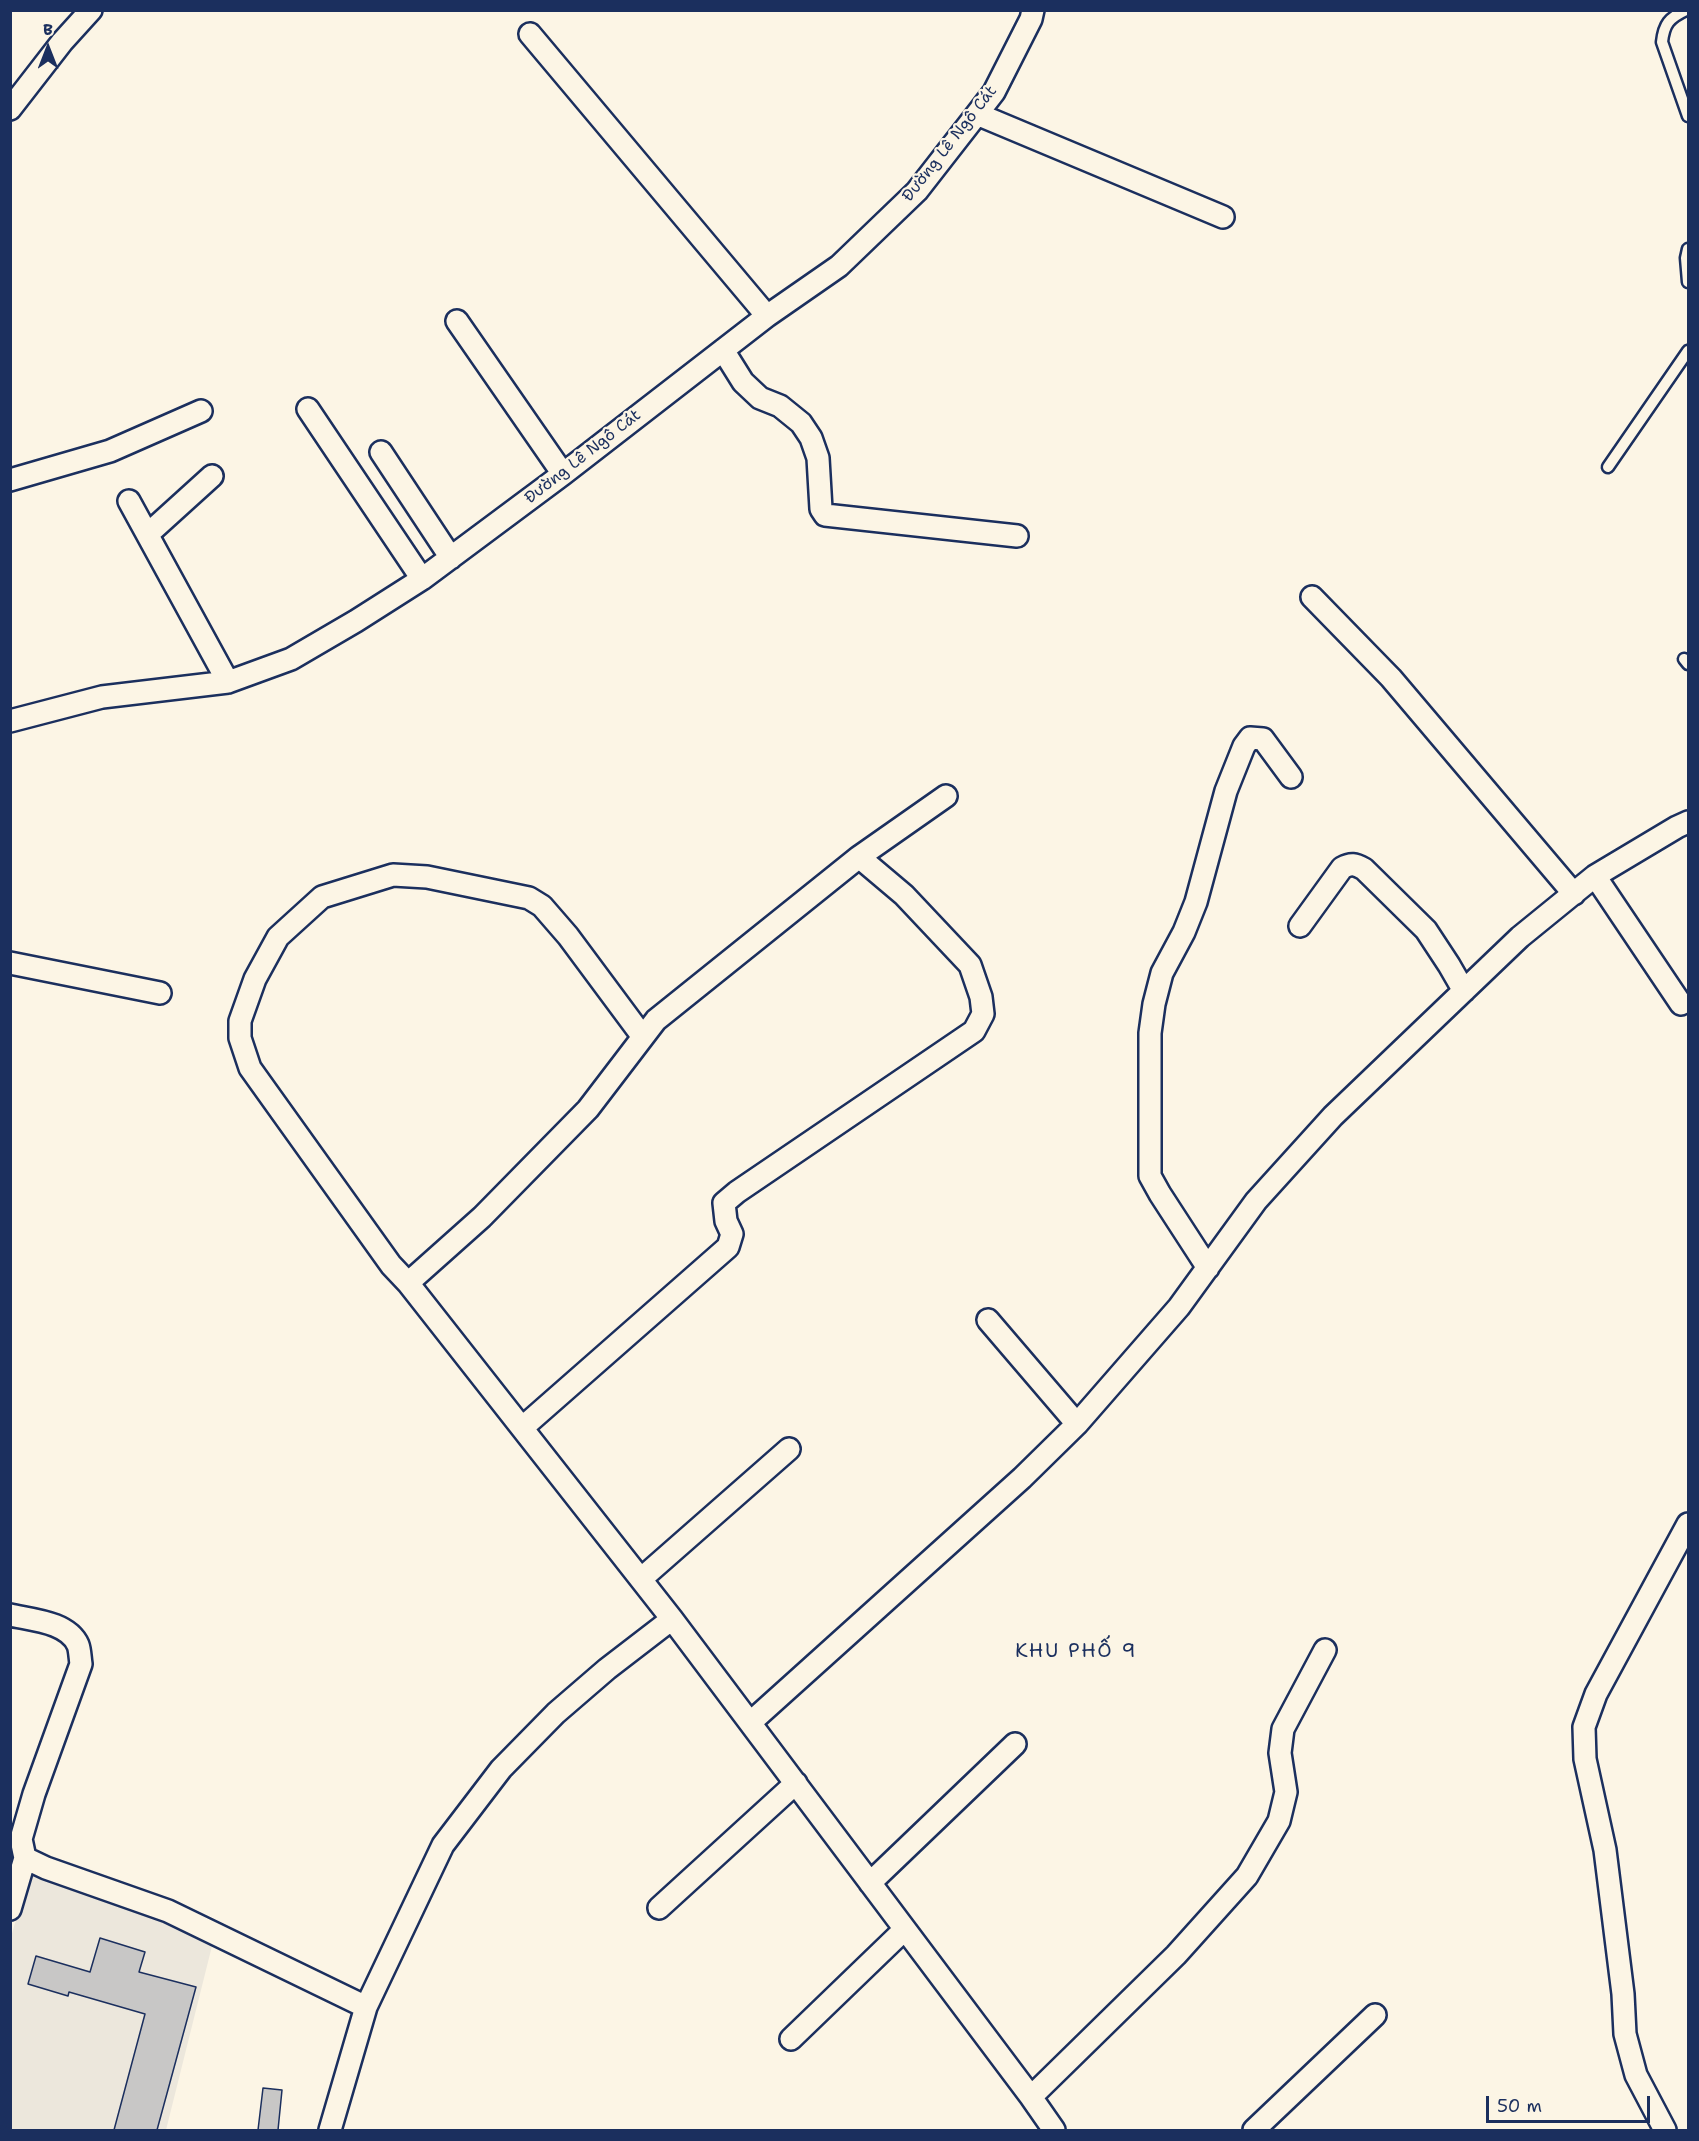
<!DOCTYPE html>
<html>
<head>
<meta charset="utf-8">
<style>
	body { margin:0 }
	#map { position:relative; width:1699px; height:2141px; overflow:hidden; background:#fcf5e5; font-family:"Shantell Sans",sans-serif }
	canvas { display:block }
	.frame { position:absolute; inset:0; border:12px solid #1b2f5e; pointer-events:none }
	.north { position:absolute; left:18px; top:18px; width:60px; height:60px; -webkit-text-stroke:4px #fcf5e5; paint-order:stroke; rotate:0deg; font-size:16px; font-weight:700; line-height:24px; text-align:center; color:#1b2f5e }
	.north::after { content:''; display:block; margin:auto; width:21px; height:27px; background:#1b2f5e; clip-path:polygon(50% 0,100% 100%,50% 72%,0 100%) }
	.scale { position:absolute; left:1486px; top:2096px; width:164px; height:27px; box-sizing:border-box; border:3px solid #1b2f5e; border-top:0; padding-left:8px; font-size:18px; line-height:21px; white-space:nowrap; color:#1b2f5e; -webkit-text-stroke:4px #fcf5e5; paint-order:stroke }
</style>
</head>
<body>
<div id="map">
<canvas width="1699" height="2141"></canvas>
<div class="frame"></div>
<div class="north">B</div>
<div class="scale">50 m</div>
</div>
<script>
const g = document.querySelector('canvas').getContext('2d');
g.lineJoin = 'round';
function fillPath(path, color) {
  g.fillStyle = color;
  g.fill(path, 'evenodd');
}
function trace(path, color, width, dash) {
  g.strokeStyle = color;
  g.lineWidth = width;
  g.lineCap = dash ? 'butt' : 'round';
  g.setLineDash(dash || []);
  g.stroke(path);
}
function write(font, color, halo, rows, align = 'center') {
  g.font = font + ' "Shantell Sans",sans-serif';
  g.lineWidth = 4.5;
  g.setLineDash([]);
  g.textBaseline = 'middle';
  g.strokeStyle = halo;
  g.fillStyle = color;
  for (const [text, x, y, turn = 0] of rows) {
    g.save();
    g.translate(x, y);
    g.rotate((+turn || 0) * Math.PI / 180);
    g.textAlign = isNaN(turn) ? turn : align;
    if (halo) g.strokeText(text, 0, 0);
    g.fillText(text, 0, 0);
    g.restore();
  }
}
fillPath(new Path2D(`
	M 31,1869 L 163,1918 L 213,1942 L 166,2130 L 11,2130 L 10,1940 Z`), '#ece7dc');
const building = new Path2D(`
	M 100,1938 L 145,1952 L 139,1972 L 196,1987 L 157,2130 L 114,2130 L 145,2014 L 69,1992 L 68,1996 L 28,1984 L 36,1956 L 90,1972 Z
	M 263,2088 L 282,2090 L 278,2130 L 258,2130 Z`);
fillPath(building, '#c8c7c6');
trace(building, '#1b2f5e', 1.5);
const lane = new Path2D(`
	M 1686,10 C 1669,18 1664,24 1662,42 L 1688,116
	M 1688,249 L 1686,258 L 1688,282
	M 1608,467 L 1688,351
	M 1684,659 L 1688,664`);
const street = new Path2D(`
	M 530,34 L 767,316
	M 10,109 L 62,42 L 91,10
	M 977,114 L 1223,217
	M 457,321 L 563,474
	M 723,350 L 743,382 L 760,398 L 780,406 L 801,423 L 811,438 L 818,458 L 821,509 L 825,515 L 1017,536
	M 308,409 L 422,579
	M 381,452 L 451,558
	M 10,480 L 110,451 L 201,411
	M 129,501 L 228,682
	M 148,534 L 212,476
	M 1312,597 L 1391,678 L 1574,894
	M 10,721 L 102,697 L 228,682 L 291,659 L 356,621 L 422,579 L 563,474 L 767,316 L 839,266 L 917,191 L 977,114 L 994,92 L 1031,19 L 1033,10
	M 1595,876 L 1681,1004
	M 1300,926 L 1342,868 C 1351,863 1355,864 1364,869 L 1426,930 L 1449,965 L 1464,991
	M 10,963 L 160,993
	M 643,1037 L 568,936 L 542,906 L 529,898 L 427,877 L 393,875 L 322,897 L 278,937 L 255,979 L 240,1021 L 240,1038 L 250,1068 L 391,1265 L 408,1283 L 672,1619 L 1031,2097 L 1054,2130
	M 1208,1268 L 1160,1194 L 1150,1176 L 1150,1033 L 1154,1004 L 1162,973 L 1184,932 L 1196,902 L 1226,791 L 1244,746 L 1250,738 L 1263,739 L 1291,777
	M 408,1283 L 482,1217 L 588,1109 L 656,1020 L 859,857 L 946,796
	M 988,1320 L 1077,1424
	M 522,1428 L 728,1247 L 732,1234 L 726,1221 L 724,1203 L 737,1192 L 974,1031 L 983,1014 L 981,997 L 970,965 L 904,895 L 859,857
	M 641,1579 L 789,1449
	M 10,1615 C 32,1620 68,1622 78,1645 C 80,1650 80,1658 81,1664 L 34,1794 L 21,1839 L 25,1858 L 46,1868 L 168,1911 L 366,2007
	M 751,1722 L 1022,1478 L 1077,1424 L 1179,1307 L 1256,1201 L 1333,1116 L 1520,937 L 1595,876 L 1677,827 L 1688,822
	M 870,1883 L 1015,1744
	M 659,1908 L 796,1783
	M 10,1909 L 25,1858
	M 791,2039 L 904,1930
	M 1031,2097 L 1176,1955 L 1247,1876 L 1279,1821 L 1286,1792 L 1280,1753 L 1283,1729 L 1325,1650
	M 330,2130 L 366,2007 L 443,1845 L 501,1769 L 556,1713 L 607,1669 L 672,1619
	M 1254,2130 L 1375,2015
	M 1665,2130 L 1636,2075 L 1625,2034 L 1623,1994 L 1605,1850 L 1585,1759 L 1584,1727 L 1596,1694 L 1688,1524`);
trace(lane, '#1b2f5e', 15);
trace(street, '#1b2f5e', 26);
trace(lane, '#fcf5e5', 10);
trace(street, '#fcf5e5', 21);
write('16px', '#1b2f5e', '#fcf5e5', [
	["Đường Lê Ngô Cát",950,144,-52],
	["Đường Lê Ngô Cát",583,457,-38]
]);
g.letterSpacing = '1.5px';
write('20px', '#1b2f5e', '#fcf5e5', [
	["KHU PHỐ 9",1076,1652]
]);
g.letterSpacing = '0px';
</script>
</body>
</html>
